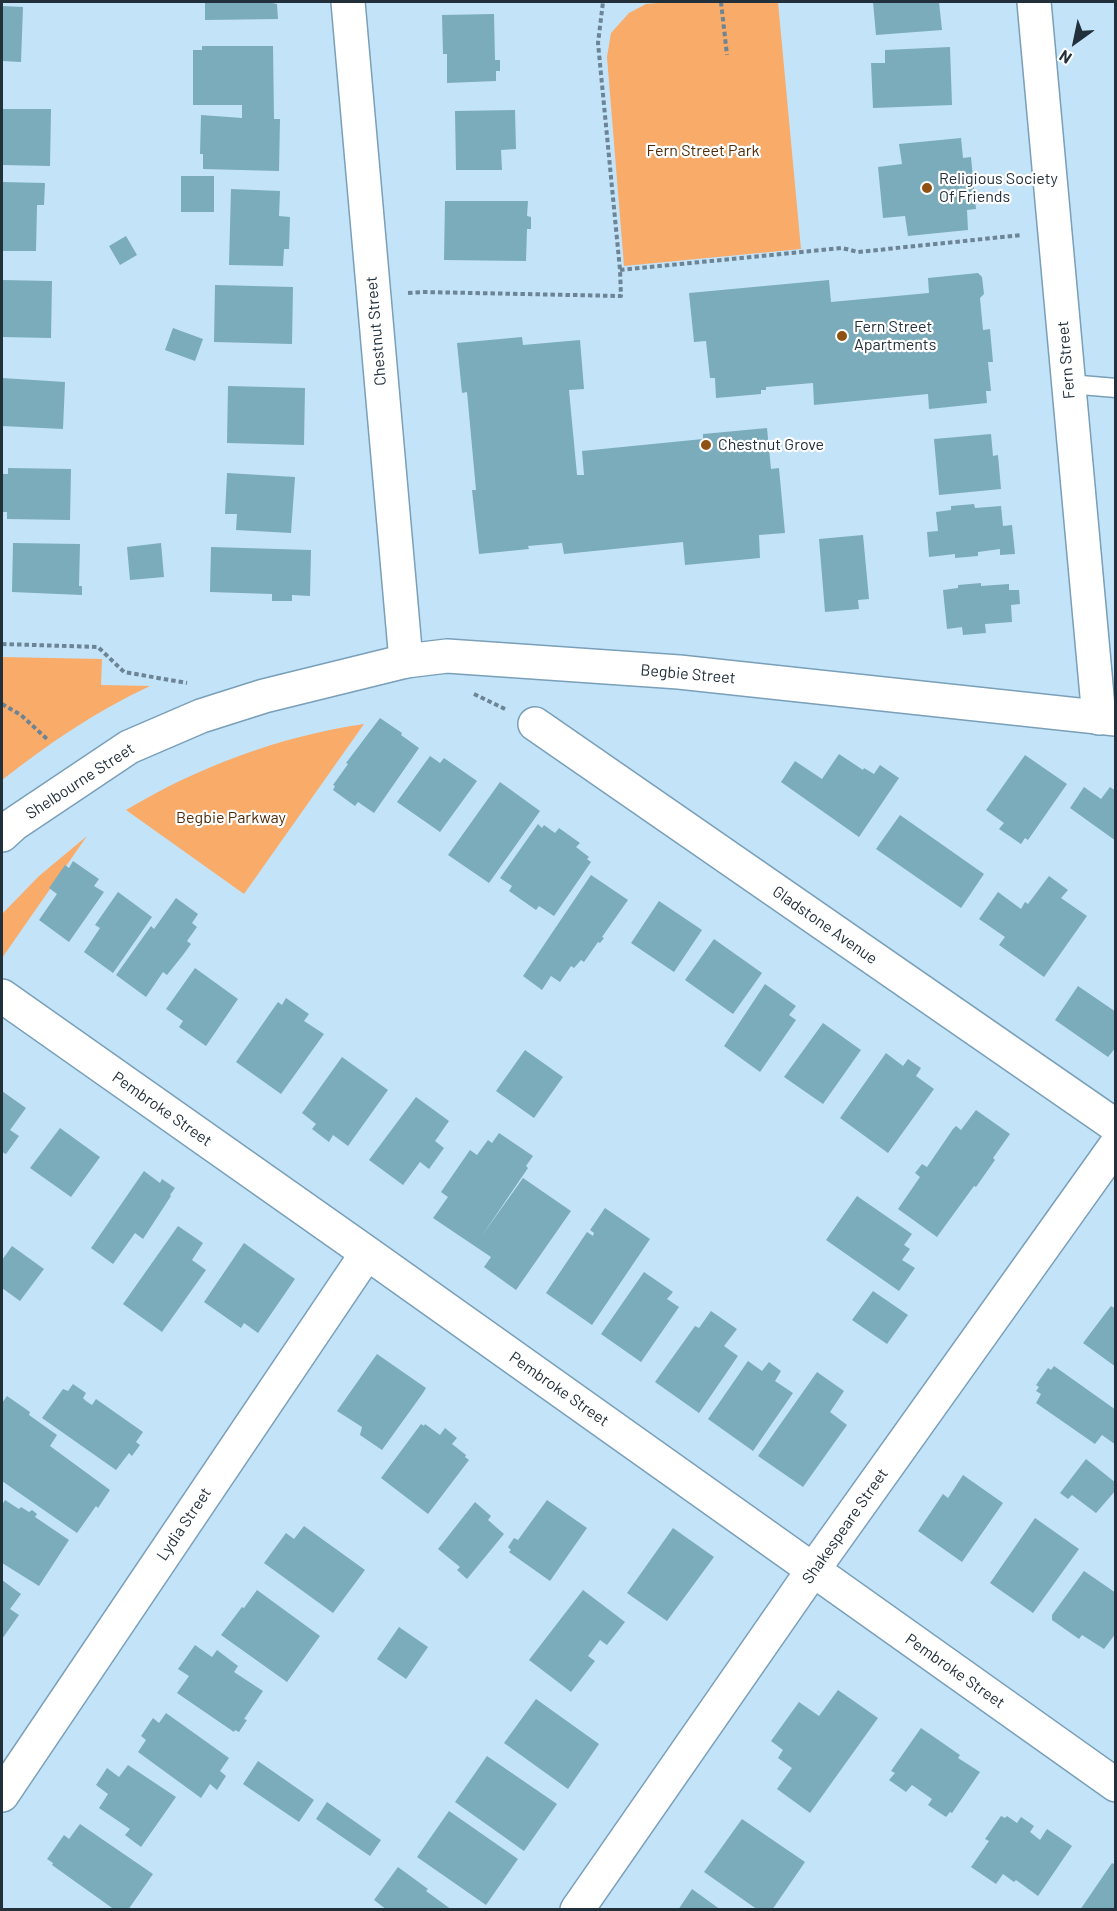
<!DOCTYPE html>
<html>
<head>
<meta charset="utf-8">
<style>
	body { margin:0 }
	#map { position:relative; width:1117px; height:1911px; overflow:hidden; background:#c3e3f9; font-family:Barlow,sans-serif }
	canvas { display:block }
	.frame { position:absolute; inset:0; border:3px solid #21303b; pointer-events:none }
	.north { position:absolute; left:1045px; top:12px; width:60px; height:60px; -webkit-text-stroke:4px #fff; paint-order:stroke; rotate:213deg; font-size:16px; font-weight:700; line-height:24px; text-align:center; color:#21303b }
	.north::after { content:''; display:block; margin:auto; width:21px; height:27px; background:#21303b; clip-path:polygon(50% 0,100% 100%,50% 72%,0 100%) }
</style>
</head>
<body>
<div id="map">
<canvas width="1117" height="1911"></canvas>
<div class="frame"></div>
<div class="north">N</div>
</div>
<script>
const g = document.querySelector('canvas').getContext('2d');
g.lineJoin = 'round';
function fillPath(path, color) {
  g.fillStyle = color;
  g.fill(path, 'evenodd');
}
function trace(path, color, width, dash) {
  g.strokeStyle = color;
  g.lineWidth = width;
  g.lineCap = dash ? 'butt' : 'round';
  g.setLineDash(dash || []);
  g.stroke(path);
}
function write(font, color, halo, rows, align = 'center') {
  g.font = font + ' Barlow,sans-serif';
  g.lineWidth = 4.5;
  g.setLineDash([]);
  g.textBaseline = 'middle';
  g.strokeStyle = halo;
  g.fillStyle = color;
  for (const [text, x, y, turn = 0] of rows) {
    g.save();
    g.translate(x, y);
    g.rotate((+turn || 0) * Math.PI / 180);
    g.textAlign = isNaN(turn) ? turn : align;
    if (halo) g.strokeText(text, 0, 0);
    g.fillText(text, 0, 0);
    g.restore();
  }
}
fillPath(new Path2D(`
	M 670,2 L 778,2 L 801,249 L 624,266 L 607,57 L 611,33 L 629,13 L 646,4 Z
	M 2,657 L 102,659 L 101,685 L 150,686 C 96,711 48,744 2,780 Z
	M 364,724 L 244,894 L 126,810 C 200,766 278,737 364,724 Z
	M 87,836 L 2,958 L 2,914 L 39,876 Z`), '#f9ab6a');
fillPath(new Path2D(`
	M 205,2 L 272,2 L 272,3 L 277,4 L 278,19 L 205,20 Z
	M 873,2 L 939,2 L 942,30 L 876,35 Z
	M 2,6 L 23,7 L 21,62 L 2,61 Z
	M 494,14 L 495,60 L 500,60 L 500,71 L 496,71 L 496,81 L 447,83 L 447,54 L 443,54 L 442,15 Z
	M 202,46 L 273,46 L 274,119 L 280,119 L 279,171 L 203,169 L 203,154 L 200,154 L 201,115 L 242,118 L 242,105 L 193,105 L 193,50 L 202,50 Z
	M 950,47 L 952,105 L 873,108 L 871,63 L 885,63 L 885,50 Z
	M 2,109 L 51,109 L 50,166 L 2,165 Z
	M 515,110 L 516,149 L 501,150 L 502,170 L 456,170 L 455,111 Z
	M 961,138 L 963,158 L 971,157 L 976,209 L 967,210 L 968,230 L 908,236 L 905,216 L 883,218 L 878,167 L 902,164 L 899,144 Z
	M 181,176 L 214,176 L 214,212 L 181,212 Z
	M 2,182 L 45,183 L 44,205 L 37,205 L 36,251 L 2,251 Z
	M 231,189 L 280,191 L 279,216 L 290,217 L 289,249 L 284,249 L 283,266 L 229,265 Z
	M 445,201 L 528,201 L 527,216 L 531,217 L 531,229 L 527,229 L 526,261 L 444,260 Z
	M 126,236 L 137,255 L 120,265 L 109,246 Z
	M 978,273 L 982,277 L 984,294 L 980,298 L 983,330 L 990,329 L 993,362 L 988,362 L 991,391 L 986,391 L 987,403 L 929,409 L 928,394 L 814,405 L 813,383 L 766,387 L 766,390 L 761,390 L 761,394 L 716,398 L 715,378 L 710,378 L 706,341 L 694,342 L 689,293 L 829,280 L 831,302 L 929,293 L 928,278 Z
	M 2,280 L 52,281 L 51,338 L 2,337 Z
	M 215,285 L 293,287 L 292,344 L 214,342 Z
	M 173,328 L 203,339 L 195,361 L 165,350 Z
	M 522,337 L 523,345 L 580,340 L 584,389 L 569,390 L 577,475 L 584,475 L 582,451 L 703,439 L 703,434 L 767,428 L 771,469 L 779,468 L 785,533 L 759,535 L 760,558 L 685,565 L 683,542 L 564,554 L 562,543 L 528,546 L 529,549 L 479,554 L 472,490 L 476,490 L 467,392 L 462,393 L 457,343 Z
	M 2,378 L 65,382 L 63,429 L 2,426 Z
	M 228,386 L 305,388 L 304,445 L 227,443 Z
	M 991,434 L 993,456 L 998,455 L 1001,489 L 939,495 L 934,439 Z
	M 8,468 L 71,469 L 70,520 L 7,519 L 7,512 L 2,512 L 2,474 L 8,474 Z
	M 227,473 L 295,477 L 291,533 L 236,530 L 237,514 L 225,514 Z
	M 974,504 L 975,508 L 1001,506 L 1003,526 L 1012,525 L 1015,554 L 1000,555 L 1000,549 L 978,552 L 978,556 L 955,558 L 955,554 L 929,557 L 927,532 L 938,531 L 936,512 L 951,510 L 951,506 Z
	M 863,535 L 869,599 L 858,600 L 859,609 L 825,612 L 819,539 Z
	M 13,543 L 80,544 L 79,586 L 82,586 L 82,595 L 12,592 Z
	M 161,543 L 164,577 L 130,580 L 127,547 Z
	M 211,547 L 311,550 L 310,596 L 292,595 L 292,601 L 272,601 L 272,594 L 210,592 Z
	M 981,583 L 981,586 L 1009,584 L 1009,590 L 1019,590 L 1020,604 L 1011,605 L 1012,622 L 985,624 L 986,633 L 963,635 L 962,627 L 947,629 L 943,590 L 958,588 L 958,585 Z
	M 380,718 L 402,733 L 401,735 L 419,748 L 374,813 L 358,802 L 355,806 L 333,790 L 335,786 L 333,785 L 348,764 L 346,763 Z
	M 839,754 L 863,770 L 864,768 L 874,774 L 880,765 L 899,778 L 859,837 L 781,782 L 795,761 L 822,779 Z
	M 1025,755 L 1067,784 L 1028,840 L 1025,838 L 1021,844 L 999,829 L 1004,823 L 986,810 Z
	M 430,756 L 440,763 L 444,758 L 477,781 L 440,832 L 397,802 Z
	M 500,782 L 540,811 L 489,883 L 448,855 Z
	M 1084,787 L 1101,799 L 1110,787 L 1116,791 L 1116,841 L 1070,808 Z
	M 900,815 L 984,874 L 961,908 L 876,849 Z
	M 538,824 L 542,828 L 544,825 L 555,833 L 559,828 L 580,843 L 576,847 L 589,857 L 587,859 L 591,862 L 554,916 L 539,906 L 536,910 L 509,891 L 512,886 L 500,878 Z
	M 73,861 L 99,879 L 94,886 L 104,892 L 69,942 L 39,920 L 57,894 L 49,888 L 65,865 L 69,868 Z
	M 591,875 L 628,900 L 602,937 L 604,938 L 600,943 L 598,942 L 584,962 L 581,960 L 574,968 L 571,966 L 560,982 L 551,976 L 542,990 L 523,976 Z
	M 1049,876 L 1068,890 L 1061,898 L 1087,916 L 1044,977 L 999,945 L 1005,937 L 979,919 L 998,892 L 1021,909 L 1025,902 L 1028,904 Z
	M 118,892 L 152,917 L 113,973 L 84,952 L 100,928 L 95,925 Z
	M 176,898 L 198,914 L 192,923 L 197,927 L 187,941 L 191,944 L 183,955 L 167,975 L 163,972 L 146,997 L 116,975 L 151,926 L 154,929 Z
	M 659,901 L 702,930 L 674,972 L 631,943 Z
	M 714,939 L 762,973 L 733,1014 L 685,980 Z
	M 195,968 L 238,999 L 206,1046 L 179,1027 L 183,1021 L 166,1009 Z
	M 765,984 L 796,1006 L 789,1015 L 796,1020 L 760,1072 L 724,1046 Z
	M 1078,986 L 1116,1012 L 1116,1047 L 1108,1057 L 1055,1020 Z
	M 286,998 L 309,1014 L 304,1021 L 324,1034 L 281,1094 L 236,1062 L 278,1002 L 282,1005 Z
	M 823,1023 L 861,1050 L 823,1104 L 784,1077 Z
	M 525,1050 L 563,1077 L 534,1118 L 496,1091 Z
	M 886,1053 L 903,1066 L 908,1059 L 921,1068 L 916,1076 L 934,1089 L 888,1153 L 840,1118 Z
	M 342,1057 L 388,1090 L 348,1146 L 333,1135 L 329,1142 L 312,1129 L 316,1124 L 302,1113 Z
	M 2,1091 L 26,1108 L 10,1130 L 19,1136 L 6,1154 L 2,1152 Z
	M 416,1097 L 449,1121 L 435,1141 L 444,1148 L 429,1169 L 420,1162 L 403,1185 L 369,1160 Z
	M 976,1110 L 1010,1134 L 993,1158 L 995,1160 L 976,1187 L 974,1186 L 937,1237 L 898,1209 L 920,1177 L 915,1173 L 922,1164 L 927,1167 L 953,1129 L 956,1126 L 961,1130 Z
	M 60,1128 L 100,1157 L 71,1197 L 30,1168 Z
	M 499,1133 L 533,1156 L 526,1166 L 528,1168 L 481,1237 L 523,1178 L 571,1211 L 516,1290 L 484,1267 L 491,1257 L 433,1218 L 448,1197 L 441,1192 L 470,1150 L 477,1155 L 488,1140 L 492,1143 Z
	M 144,1171 L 160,1183 L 162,1179 L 175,1188 L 170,1195 L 171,1196 L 143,1239 L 135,1233 L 113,1264 L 91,1248 Z
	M 857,1196 L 912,1234 L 904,1245 L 910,1249 L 902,1260 L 915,1268 L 899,1291 L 826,1240 Z
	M 605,1208 L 650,1239 L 592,1325 L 546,1293 L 587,1232 L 593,1236 L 594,1233 L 590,1230 Z
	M 178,1226 L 203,1243 L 192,1260 L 206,1270 L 162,1332 L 123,1304 Z
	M 244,1243 L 295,1279 L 258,1333 L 244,1323 L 241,1328 L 204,1302 Z
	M 12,1246 L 44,1269 L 20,1301 L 2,1288 L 2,1260 Z
	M 644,1272 L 673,1292 L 667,1299 L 679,1307 L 641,1362 L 601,1334 Z
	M 873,1291 L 908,1315 L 887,1344 L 852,1320 Z
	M 1111,1306 L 1116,1309 L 1116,1367 L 1083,1343 Z
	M 711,1311 L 737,1329 L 724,1346 L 738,1356 L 699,1413 L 655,1382 L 695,1326 L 699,1328 Z
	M 377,1354 L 426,1388 L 423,1393 L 382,1450 L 360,1435 L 362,1427 L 337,1411 Z
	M 748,1361 L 762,1371 L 769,1362 L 781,1371 L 775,1381 L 793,1393 L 753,1451 L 708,1419 Z
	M 1054,1366 L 1116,1410 L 1116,1445 L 1102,1435 L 1095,1444 L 1036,1403 L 1041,1394 L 1036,1391 L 1039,1387 L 1036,1385 L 1048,1368 L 1051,1370 Z
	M 817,1372 L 844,1391 L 830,1412 L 847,1425 L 803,1487 L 758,1456 Z
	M 73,1384 L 86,1393 L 83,1398 L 86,1401 L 92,1405 L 96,1399 L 143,1432 L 136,1442 L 140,1445 L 132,1456 L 129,1453 L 116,1470 L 42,1418 L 63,1389 L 68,1391 Z
	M 7,1396 L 30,1412 L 29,1415 L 57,1435 L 50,1446 L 110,1490 L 98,1508 L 96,1506 L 77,1533 L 2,1481 L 2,1403 Z
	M 421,1424 L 424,1426 L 425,1424 L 440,1435 L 445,1428 L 457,1438 L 452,1444 L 466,1455 L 465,1457 L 469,1460 L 428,1514 L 381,1478 Z
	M 1086,1459 L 1116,1483 L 1116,1490 L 1096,1513 L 1072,1495 L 1068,1499 L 1060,1493 Z
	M 963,1475 L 1003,1503 L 962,1562 L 918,1531 L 943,1494 L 948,1498 Z
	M 5,1500 L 19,1509 L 21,1507 L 29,1512 L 32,1510 L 37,1514 L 35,1517 L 69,1540 L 39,1586 L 2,1563 L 2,1505 Z
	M 547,1500 L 587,1528 L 550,1581 L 509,1552 L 511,1550 L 508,1547 L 514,1538 L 518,1540 Z
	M 475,1502 L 491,1516 L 488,1520 L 504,1534 L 467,1579 L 457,1570 L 460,1567 L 438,1549 Z
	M 1035,1518 L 1079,1549 L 1033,1613 L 990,1583 Z
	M 304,1526 L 365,1570 L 333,1613 L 264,1563 L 286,1533 L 294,1539 Z
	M 673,1528 L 714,1557 L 667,1621 L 627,1593 Z
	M 1084,1571 L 1116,1593 L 1116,1633 L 1104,1649 L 1082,1635 L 1079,1639 L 1052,1620 L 1052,1615 Z
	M 2,1580 L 21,1594 L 10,1609 L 19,1615 L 2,1639 Z
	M 257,1590 L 320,1636 L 287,1682 L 221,1635 L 242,1607 L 244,1608 Z
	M 583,1590 L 625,1622 L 607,1645 L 600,1640 L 588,1656 L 595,1661 L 571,1692 L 529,1660 Z
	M 399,1627 L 428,1647 L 406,1679 L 377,1659 Z
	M 195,1645 L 212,1657 L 217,1650 L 238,1666 L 234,1672 L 263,1691 L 244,1719 L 247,1720 L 239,1732 L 235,1730 L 234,1732 L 177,1693 L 189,1676 L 178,1669 Z
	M 838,1690 L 878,1718 L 810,1813 L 777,1789 L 792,1768 L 778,1758 L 783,1750 L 771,1741 L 799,1702 L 819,1716 Z
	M 536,1699 L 599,1744 L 568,1789 L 504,1743 Z
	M 166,1713 L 229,1758 L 220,1771 L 226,1776 L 217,1790 L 210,1784 L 201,1798 L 138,1752 L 146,1740 L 141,1736 L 153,1718 L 159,1723 Z
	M 921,1728 L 960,1755 L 958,1758 L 980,1772 L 952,1813 L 950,1812 L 946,1817 L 928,1805 L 932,1799 L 912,1785 L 906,1792 L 889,1780 L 895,1773 L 891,1771 Z
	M 487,1756 L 557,1804 L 524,1851 L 455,1802 Z
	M 258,1761 L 314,1800 L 299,1822 L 243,1784 Z
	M 128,1765 L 176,1797 L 141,1847 L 125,1835 L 130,1829 L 99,1808 L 108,1794 L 96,1785 L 107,1768 L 119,1777 Z
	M 327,1802 L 381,1840 L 370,1856 L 316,1819 Z
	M 449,1811 L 518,1859 L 486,1905 L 417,1857 Z
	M 1001,1816 L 1005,1818 L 1007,1816 L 1017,1823 L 1021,1817 L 1034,1826 L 1030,1832 L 1040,1840 L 1047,1829 L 1072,1846 L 1038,1896 L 1016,1880 L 1014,1882 L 1003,1874 L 996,1884 L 971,1867 L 989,1841 L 985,1839 Z
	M 742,1819 L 805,1862 L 772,1910 L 758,1910 L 704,1872 Z
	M 80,1824 L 153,1874 L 128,1910 L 115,1910 L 52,1865 L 53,1863 L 47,1859 L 64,1835 L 69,1839 Z
	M 1112,1863 L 1116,1865 L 1116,1910 L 1080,1910 Z
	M 398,1867 L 428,1889 L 426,1891 L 452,1910 L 387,1910 L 374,1900 Z
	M 692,1889 L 721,1910 L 678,1910 Z`), '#7bacbb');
const service = new Path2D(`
	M 1069,384 L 1116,388`);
const minor = new Path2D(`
	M 348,2 L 406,661
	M 1034,2 L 1099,718
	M 535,724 L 1116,1126
	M 2,996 L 367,1253 L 1116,1785
	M 2,1795 L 367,1253
	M 577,1910 L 813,1570 L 1116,1145`);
const secondary = new Path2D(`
	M 2,835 L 14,824 L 129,747 L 201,716 L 264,696 L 406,661 L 447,656 L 679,672 L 1116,719`);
trace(service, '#799fb9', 21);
trace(minor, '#799fb9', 36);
trace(secondary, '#799fb9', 36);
trace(new Path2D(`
	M 721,2 L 727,55
	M 620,270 L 842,248 L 858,252 L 1022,235
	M 408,293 L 423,292 L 621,296 L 620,270 L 598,43 L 603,2
	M 2,644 L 98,647 L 124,672 L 187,683
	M 474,694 L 505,709
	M 2,704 L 21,715 L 47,739`), '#6d8494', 4, [4.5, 3]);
trace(service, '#fff', 18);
trace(minor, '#fff', 33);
trace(secondary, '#fff', 33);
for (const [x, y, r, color] of [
	[927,188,6,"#8f5215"],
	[842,336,6,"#8f5215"],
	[706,445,6,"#8f5215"]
]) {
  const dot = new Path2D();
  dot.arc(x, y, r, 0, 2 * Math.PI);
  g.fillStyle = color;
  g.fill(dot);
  trace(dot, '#fff', 2);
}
write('16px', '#502b07', '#fff', [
	["Fern Street Park",703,151],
	["Begbie Parkway",231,818]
]);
write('16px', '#21303b', '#fff', [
	["Religious Society",939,179],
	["Of Friends",939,197],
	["Fern Street",854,327],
	["Apartments",854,345],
	["Chestnut Grove",718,445]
], 'left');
write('16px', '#21303b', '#fff', [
	["Chestnut Street",376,331,-95],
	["Fern Street",1066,360,-95],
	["Begbie Street",688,674,5],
	["Shelbourne Street",80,781,-33],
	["Gladstone Avenue",825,925,35],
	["Pembroke Street",162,1109,35],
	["Pembroke Street",559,1389,35],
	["Lydia Street",184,1524,-56],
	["Shakespeare Street",845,1526,-55],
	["Pembroke Street",955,1671,35]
]);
</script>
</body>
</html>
